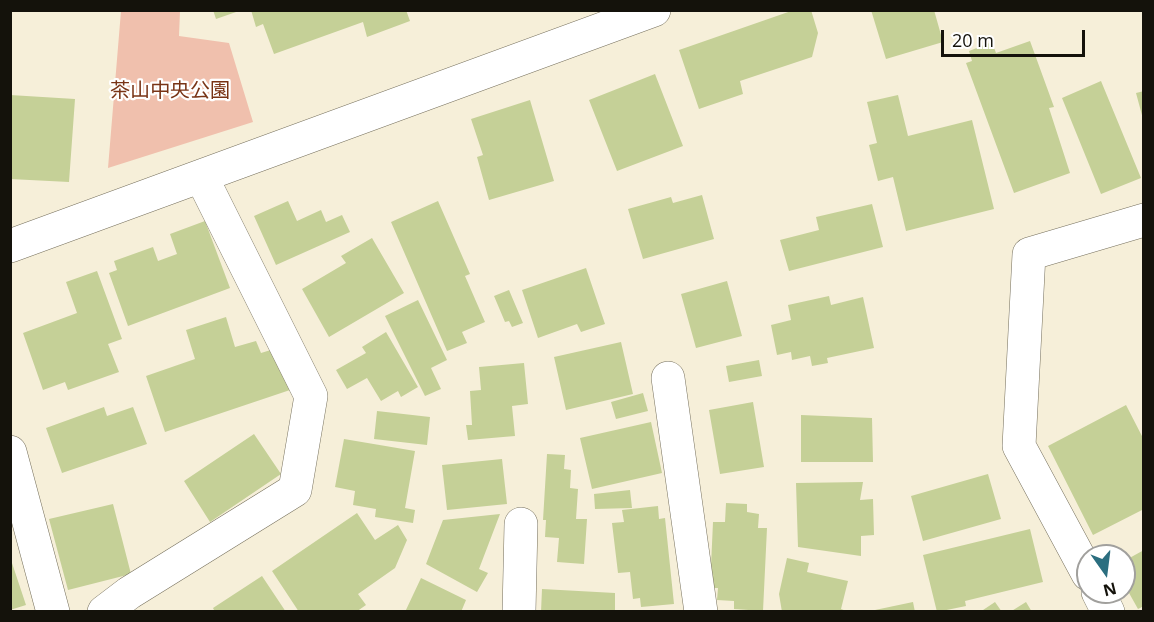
<!DOCTYPE html>
<html>
<head>
<meta charset="utf-8">
<style>
	body { margin:0 }
	#map { position:relative; width:1154px; height:622px; overflow:hidden; background:#f6efd9; font-family:"Open Sans",sans-serif }
	canvas { display:block }
	.frame { position:absolute; inset:0; border:12px solid #14120b; pointer-events:none }
	.north { position:absolute; left:1076px; top:544px; width:60px; height:60px; box-sizing:border-box; background:#fff; border:2px solid #a1a09d; border-radius:50%; rotate:166deg; font-size:16px; font-weight:700; line-height:24px; text-align:center; color:#14120b }
	.north::after { content:''; display:block; margin:auto; width:21px; height:27px; background:#2b6e7f; clip-path:polygon(50% 0,100% 100%,50% 72%,0 100%) }
	.scale { position:absolute; left:941px; top:30px; width:144px; height:27px; box-sizing:border-box; border:3px solid #14120b; border-top:0; padding-left:8px; font-size:18px; line-height:21px; white-space:nowrap; color:#14120b; -webkit-text-stroke:4px #fff; paint-order:stroke }
</style>
</head>
<body>
<div id="map">
<canvas width="1154" height="622"></canvas>
<div class="frame"></div>
<div class="north">N</div>
<div class="scale">20 m</div>
</div>
<script>
const g = document.querySelector('canvas').getContext('2d');
g.lineJoin = 'round';
function fillPath(path, color) {
  g.fillStyle = color;
  g.fill(path, 'evenodd');
}
function trace(path, color, width, dash) {
  g.strokeStyle = color;
  g.lineWidth = width;
  g.lineCap = dash ? 'butt' : 'round';
  g.setLineDash(dash || []);
  g.stroke(path);
}
function write(font, color, halo, rows, align = 'center') {
  g.font = font + ' "Open Sans","Noto Sans JP",sans-serif';
  g.lineWidth = 4.5;
  g.setLineDash([]);
  g.textBaseline = 'middle';
  g.strokeStyle = halo;
  g.fillStyle = color;
  for (const [text, x, y, turn = 0] of rows) {
    g.save();
    g.translate(x, y);
    g.rotate((+turn || 0) * Math.PI / 180);
    g.textAlign = isNaN(turn) ? turn : align;
    if (halo) g.strokeText(text, 0, 0);
    g.fillText(text, 0, 0);
    g.restore();
  }
}
fillPath(new Path2D(`
	M 121,11 L 180,11 L 179,36 L 229,43 L 253,122 L 108,168 Z`), '#f0c0ad');
fillPath(new Path2D(`
	M 213,10 L 239,10 L 239,11 L 216,19 Z
	M 251,10 L 406,10 L 410,21 L 367,37 L 363,22 L 274,54 L 263,24 L 256,27 Z
	M 794,10 L 811,10 L 818,33 L 812,57 L 740,81 L 743,94 L 699,109 L 679,50 Z
	M 871,10 L 934,10 L 943,42 L 886,59 Z
	M 1030,41 L 1054,107 L 1049,108 L 1070,173 L 1014,193 L 966,63 L 972,61 L 969,51 L 992,42 L 996,53 Z
	M 655,74 L 683,146 L 617,171 L 589,100 Z
	M 1101,81 L 1141,178 L 1101,194 L 1062,98 Z
	M 1144,91 L 1144,119 L 1143,119 L 1136,93 Z
	M 10,95 L 75,99 L 69,182 L 10,179 Z
	M 898,95 L 908,136 L 972,120 L 994,209 L 906,231 L 893,177 L 878,181 L 869,145 L 877,143 L 867,102 Z
	M 530,100 L 554,181 L 489,200 L 477,157 L 483,155 L 471,119 Z
	M 702,195 L 714,239 L 643,259 L 628,209 L 671,197 L 673,203 Z
	M 288,201 L 297,221 L 321,210 L 326,222 L 342,215 L 350,232 L 276,265 L 254,216 Z
	M 438,201 L 470,274 L 465,276 L 485,322 L 462,332 L 467,343 L 447,351 L 391,222 Z
	M 872,204 L 883,247 L 789,271 L 780,240 L 819,230 L 816,217 Z
	M 205,221 L 230,288 L 128,326 L 109,273 L 117,270 L 114,261 L 153,247 L 158,261 L 177,254 L 170,234 Z
	M 372,238 L 404,293 L 329,337 L 302,289 L 346,263 L 341,256 Z
	M 586,268 L 605,324 L 581,332 L 577,324 L 538,338 L 522,290 Z
	M 97,271 L 122,339 L 108,344 L 119,372 L 68,390 L 65,382 L 43,390 L 23,333 L 77,313 L 66,282 Z
	M 727,281 L 742,336 L 696,348 L 681,294 Z
	M 509,290 L 523,323 L 512,327 L 509,321 L 505,322 L 494,296 Z
	M 829,296 L 831,305 L 863,297 L 874,348 L 827,358 L 828,363 L 812,366 L 810,356 L 792,360 L 791,352 L 777,355 L 771,325 L 791,320 L 788,305 Z
	M 418,300 L 447,360 L 431,368 L 441,389 L 425,396 L 385,316 Z
	M 226,317 L 235,347 L 256,341 L 261,353 L 274,349 L 293,389 L 165,432 L 146,376 L 195,359 L 186,330 Z
	M 386,332 L 418,387 L 401,397 L 398,391 L 381,401 L 367,378 L 347,389 L 336,370 L 366,353 L 362,347 Z
	M 621,342 L 633,394 L 566,410 L 554,357 Z
	M 759,360 L 762,376 L 729,382 L 726,366 Z
	M 524,363 L 528,404 L 512,406 L 515,436 L 468,440 L 466,425 L 472,425 L 470,391 L 481,390 L 479,367 Z
	M 643,393 L 648,411 L 616,419 L 611,402 Z
	M 753,402 L 764,467 L 720,474 L 709,410 Z
	M 1126,405 L 1144,440 L 1144,509 L 1093,535 L 1048,446 Z
	M 104,407 L 107,416 L 133,407 L 147,444 L 62,473 L 46,428 Z
	M 377,411 L 430,417 L 427,445 L 374,439 Z
	M 801,415 L 872,418 L 873,462 L 801,462 Z
	M 651,422 L 662,473 L 592,489 L 580,438 Z
	M 254,434 L 281,474 L 210,522 L 184,481 Z
	M 344,439 L 415,451 L 405,508 L 415,510 L 413,523 L 375,517 L 376,509 L 353,505 L 355,491 L 335,487 Z
	M 547,454 L 565,455 L 564,469 L 571,470 L 570,488 L 578,489 L 576,519 L 587,519 L 584,564 L 557,562 L 559,538 L 545,537 L 546,520 L 543,520 Z
	M 502,459 L 507,504 L 447,510 L 442,465 Z
	M 988,474 L 1001,519 L 923,541 L 911,496 Z
	M 863,482 L 860,500 L 873,499 L 874,535 L 861,536 L 861,556 L 798,547 L 796,483 Z
	M 630,490 L 632,508 L 595,509 L 594,494 Z
	M 726,503 L 747,504 L 747,512 L 759,514 L 758,528 L 767,528 L 763,611 L 734,609 L 734,601 L 717,600 L 718,588 L 710,588 L 713,522 L 725,522 Z
	M 113,504 L 131,574 L 68,590 L 49,519 Z
	M 658,506 L 659,519 L 665,518 L 674,604 L 641,607 L 640,598 L 633,599 L 630,572 L 618,573 L 612,523 L 624,522 L 622,510 Z
	M 357,513 L 375,540 L 398,525 L 407,540 L 395,568 L 358,594 L 366,605 L 356,612 L 299,612 L 272,571 Z
	M 500,514 L 479,569 L 488,573 L 477,592 L 426,564 L 443,520 Z
	M 1030,529 L 1043,582 L 965,601 L 966,606 L 937,612 L 923,555 Z
	M 1144,550 L 1144,606 L 1138,609 L 1124,584 L 1131,579 L 1124,566 L 1124,561 Z
	M 10,557 L 26,605 L 10,610 Z
	M 787,558 L 809,563 L 807,572 L 848,581 L 841,609 L 849,612 L 782,612 L 779,594 Z
	M 262,576 L 286,612 L 215,612 L 213,608 Z
	M 421,578 L 466,600 L 461,612 L 405,612 Z
	M 542,589 L 615,593 L 615,612 L 541,612 Z
	M 913,602 L 915,612 L 875,612 L 875,610 Z
	M 995,602 L 1002,612 L 980,612 Z
	M 1026,602 L 1032,612 L 1010,612 Z`), '#c5d097');
const minor = new Path2D(`
	M 10,246 L 654,10
	M 668,378 L 701,612
	M 10,452 L 53,612
	M 1088,574 L 1019,446 L 1029,254 L 1144,220
	M 1098,592 L 1108,612
	M 104,612 L 129,593 L 295,490 L 311,396 L 201,176
	M 519,612 L 521,524`);
trace(minor, '#76705d', 34);
trace(minor, '#fff', 33);
write('20px', '#793416', '#fff', [
	["茶山中央公園",170,91]
]);
</script>
</body>
</html>
